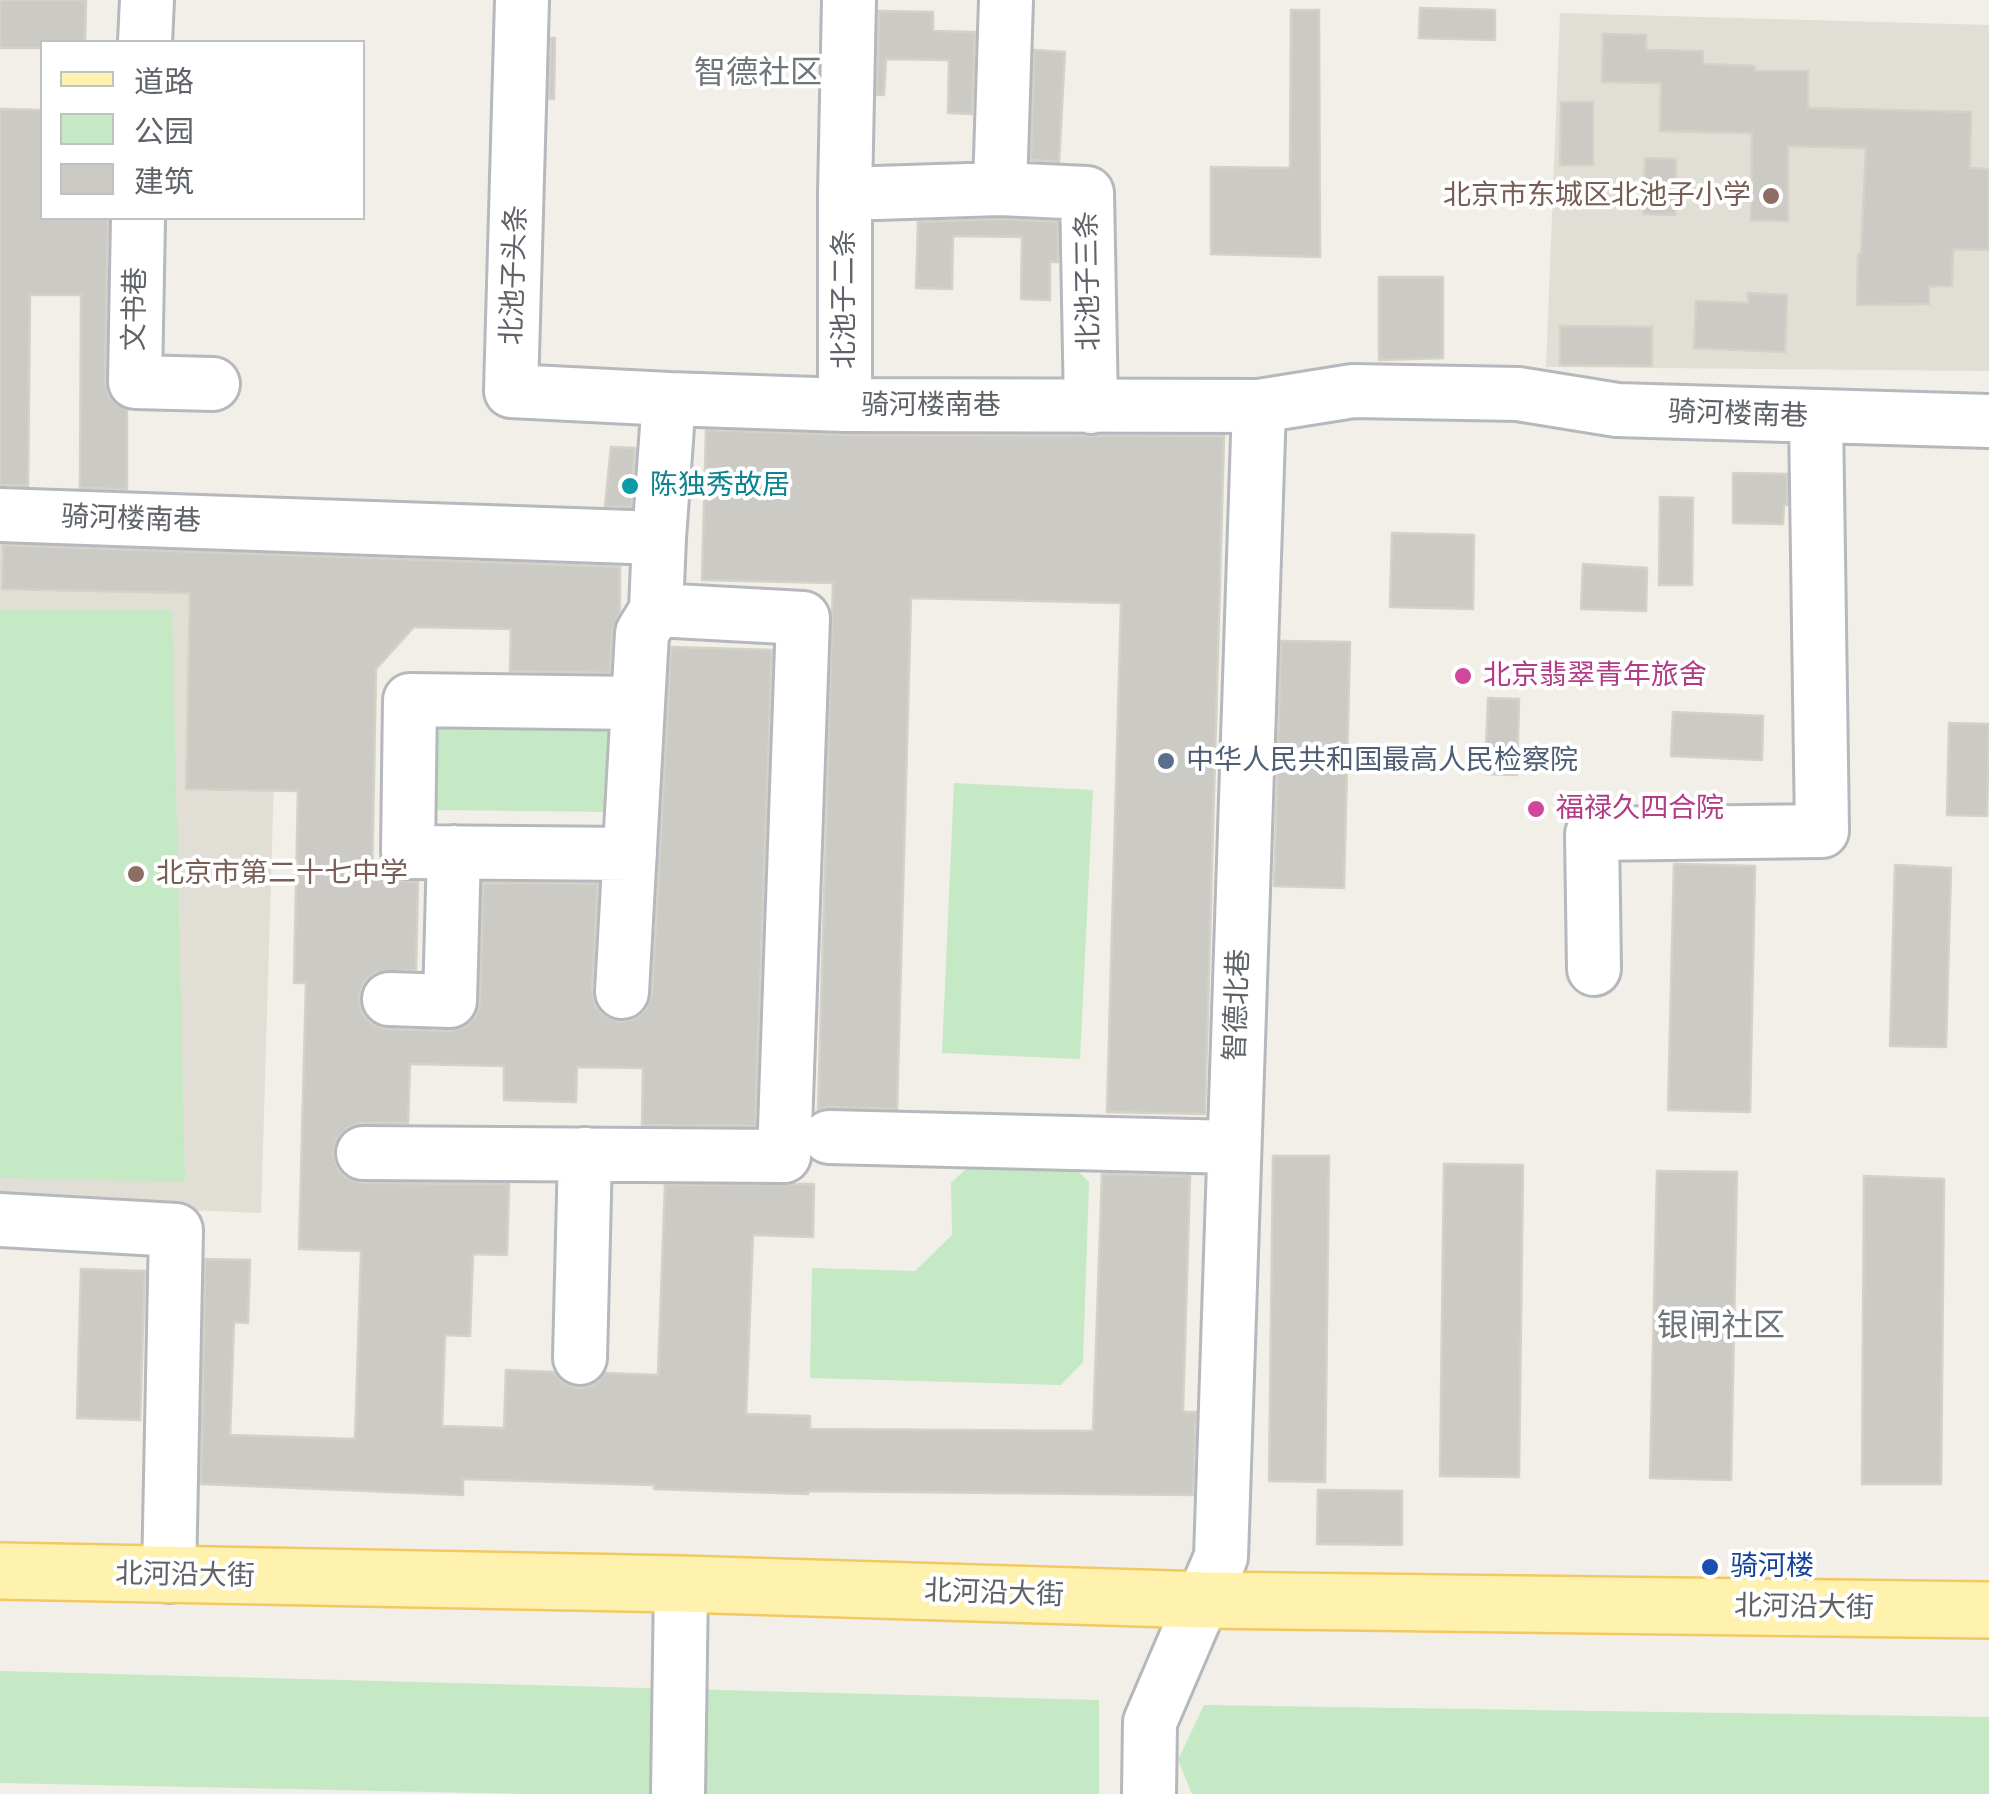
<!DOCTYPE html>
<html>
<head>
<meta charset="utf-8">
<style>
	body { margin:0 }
	#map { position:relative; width:1989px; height:1794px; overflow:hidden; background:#f1efe8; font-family:Arial,"Noto Sans SC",sans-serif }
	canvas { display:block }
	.legend { position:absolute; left:40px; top:40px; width:325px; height:180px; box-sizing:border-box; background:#fff; border:2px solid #bfc1c3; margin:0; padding:12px 18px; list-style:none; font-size:30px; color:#5f6368 }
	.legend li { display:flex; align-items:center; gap:20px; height:50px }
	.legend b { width:50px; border:2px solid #bfc1c3 }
</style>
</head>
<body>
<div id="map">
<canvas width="1989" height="1794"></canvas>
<ul class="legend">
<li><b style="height:12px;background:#fff2af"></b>道路</li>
<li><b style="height:28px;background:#c5e8c5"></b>公园</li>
<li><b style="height:28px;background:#cccac5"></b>建筑</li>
</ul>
</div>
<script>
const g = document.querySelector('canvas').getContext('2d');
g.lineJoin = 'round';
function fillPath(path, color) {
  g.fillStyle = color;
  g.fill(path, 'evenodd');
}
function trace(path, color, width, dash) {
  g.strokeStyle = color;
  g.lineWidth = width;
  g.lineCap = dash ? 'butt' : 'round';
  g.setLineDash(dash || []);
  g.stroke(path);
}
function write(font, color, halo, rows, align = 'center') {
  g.font = font + ' Arial,"Noto Sans SC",sans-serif';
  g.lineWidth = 8;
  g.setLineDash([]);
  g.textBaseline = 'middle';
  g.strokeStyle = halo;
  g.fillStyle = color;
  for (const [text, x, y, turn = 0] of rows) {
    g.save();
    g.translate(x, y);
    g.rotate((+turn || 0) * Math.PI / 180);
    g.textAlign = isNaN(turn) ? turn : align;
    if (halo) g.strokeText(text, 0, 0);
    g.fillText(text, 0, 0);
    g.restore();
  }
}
fillPath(new Path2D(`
	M 1560,13 L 1989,25 L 1989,371 L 1546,367 Z
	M 0,528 L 281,545 L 261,1213 L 0,1202 Z`), '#e1ded6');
fillPath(new Path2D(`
	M 0,610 L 172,610 L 185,1182 L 0,1178 Z
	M 609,719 L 617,812 L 434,810 L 435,720 Z
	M 954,783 L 1093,790 L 1080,1059 L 942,1053 Z
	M 976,1160 L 1072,1165 L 1089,1182 L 1083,1362 L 1061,1385 L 810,1378 L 812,1268 L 915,1271 L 952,1235 L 951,1183 Z
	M 0,1671 L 1099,1700 L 1099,1794 L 528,1794 L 0,1783 Z
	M 1204,1705 L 1989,1717 L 1989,1794 L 1192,1794 L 1178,1760 Z`), '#c5e8c5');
const building = new Path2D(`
	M 0,0 L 86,0 L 85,42 L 42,42 L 42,48 L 0,48 Z
	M 1420,8 L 1495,10 L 1495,40 L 1419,38 Z
	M 1291,10 L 1319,10 L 1320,257 L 1211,254 L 1211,167 L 1290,168 Z
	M 879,11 L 933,12 L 933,31 L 975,32 L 972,114 L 948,113 L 949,60 L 886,59 L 884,95 L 877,95 Z
	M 1603,34 L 1646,35 L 1646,50 L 1703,51 L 1703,64 L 1755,66 L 1755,71 L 1808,71 L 1808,108 L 1971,112 L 1970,168 L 1989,169 L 1989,250 L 1953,249 L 1952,286 L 1929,286 L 1929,304 L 1857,305 L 1858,254 L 1861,254 L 1866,148 L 1788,146 L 1788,221 L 1751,220 L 1752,133 L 1660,131 L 1661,83 L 1602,82 Z
	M 551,38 L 555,38 L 554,99 L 549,99 Z
	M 1034,50 L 1065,52 L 1059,162 L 1031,160 Z
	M 1561,102 L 1593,102 L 1593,165 L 1560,165 Z
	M 0,109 L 42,110 L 42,218 L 108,218 L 105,381 L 109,397 L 127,410 L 127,489 L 80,488 L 81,295 L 30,295 L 28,486 L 0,485 Z
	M 1645,158 L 1676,159 L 1675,215 L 1643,214 Z
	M 1000,219 L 1058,222 L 1058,262 L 1050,262 L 1050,300 L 1021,299 L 1022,237 L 953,236 L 952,289 L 916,288 L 918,222 Z
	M 1379,277 L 1443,277 L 1443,358 L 1379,360 Z
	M 1748,293 L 1787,295 L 1785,352 L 1694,348 L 1696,301 L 1748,303 Z
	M 1560,326 L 1652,327 L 1652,366 L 1560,365 Z
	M 706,430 L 845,435 L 1224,436 L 1205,1114 L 1107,1112 L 1121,603 L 911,598 L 897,1109 L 830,1107 L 818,1110 L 833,583 L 702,580 Z
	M 611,447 L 635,448 L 631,507 L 605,506 Z
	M 1733,473 L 1787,474 L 1787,505 L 1784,505 L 1783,524 L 1733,523 Z
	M 1660,497 L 1693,498 L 1692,585 L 1659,585 Z
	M 1392,533 L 1474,535 L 1473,609 L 1390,607 Z
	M 3,545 L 620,567 L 620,612 L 612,631 L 610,673 L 510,671 L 511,629 L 414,627 L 376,669 L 372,879 L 418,882 L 416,970 L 376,972 L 364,982 L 359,997 L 363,1014 L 374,1025 L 388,1029 L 450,1031 L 465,1027 L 475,1018 L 480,1002 L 483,883 L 598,884 L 592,990 L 595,1005 L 605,1016 L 619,1022 L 635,1019 L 646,1009 L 652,994 L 671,647 L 772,650 L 755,1126 L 642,1125 L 643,1068 L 577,1067 L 576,1102 L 504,1100 L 504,1066 L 410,1064 L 408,1123 L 362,1123 L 347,1128 L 337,1139 L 333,1154 L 338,1169 L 347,1178 L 362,1183 L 509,1184 L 507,1255 L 473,1254 L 470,1336 L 445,1335 L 442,1426 L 504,1428 L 506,1370 L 553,1372 L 564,1383 L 578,1388 L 593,1385 L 606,1373 L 658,1375 L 665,1185 L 794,1184 L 814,1184 L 813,1237 L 753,1235 L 746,1414 L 810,1416 L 810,1429 L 1093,1431 L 1102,1174 L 1190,1176 L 1183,1412 L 1196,1412 L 1193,1495 L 808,1491 L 808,1494 L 654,1489 L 654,1485 L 463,1479 L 463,1495 L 201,1484 L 205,1259 L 250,1260 L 248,1323 L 234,1322 L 230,1435 L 355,1439 L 361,1251 L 299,1249 L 306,983 L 294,983 L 298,791 L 186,789 L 190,593 L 2,589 Z
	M 1583,564 L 1647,568 L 1646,611 L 1581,609 Z
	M 1281,641 L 1350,642 L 1344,888 L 1274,886 Z
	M 1488,698 L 1519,699 L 1517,775 L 1485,774 Z
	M 1673,712 L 1763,716 L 1762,760 L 1671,756 Z
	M 1949,723 L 1989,724 L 1987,816 L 1947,815 Z
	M 1674,864 L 1755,866 L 1750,1112 L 1668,1110 Z
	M 1895,865 L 1951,868 L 1946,1047 L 1890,1046 Z
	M 1273,1156 L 1329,1156 L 1325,1482 L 1269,1481 Z
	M 1444,1164 L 1523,1165 L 1519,1477 L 1440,1476 Z
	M 1657,1171 L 1737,1172 L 1731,1480 L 1650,1478 Z
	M 1864,1176 L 1944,1179 L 1941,1484 L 1862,1484 Z
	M 81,1269 L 145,1271 L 140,1420 L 77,1418 Z
	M 1318,1490 L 1402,1491 L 1402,1545 L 1317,1544 Z`);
fillPath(building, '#cccac5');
trace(building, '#d6d1c6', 2.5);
const minor = new Path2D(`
	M 522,0 L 511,391 L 669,399
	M 1006,0 L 1000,189 L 1087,193 L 1091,407
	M 145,42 L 147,0
	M 845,194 L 849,0
	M 138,218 L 135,382 L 213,384
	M 845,405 L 845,194 L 1000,189
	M 0,515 L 659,538 L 669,399 L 845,405 L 1259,406 L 1353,391 L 1518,394 L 1617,410 L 1989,421
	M 630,854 L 408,852 L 410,700 L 637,703
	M 1594,969 L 1592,834 L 1822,831 L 1816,418
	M 622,992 L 642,633 L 656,610
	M 389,999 L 450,1001 L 454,852
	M 829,1137 L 1234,1147
	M 363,1153 L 784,1156 L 803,618 L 656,610 L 659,538
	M 0,1220 L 176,1230 L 169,1576
	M 580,1358 L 585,1154
	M 678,1794 L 681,1584
	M 1149,1794 L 1150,1722 L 1221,1557 L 1259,406`);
const major = new Path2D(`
	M 0,1571 L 681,1584 L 1205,1600 L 1989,1610`);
trace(minor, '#b5b8bc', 58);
trace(major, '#f2c960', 60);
trace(minor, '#fff', 52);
trace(major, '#fff2af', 55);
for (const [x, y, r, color] of [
	[1771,196,10,"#8d6e63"],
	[630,486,10,"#0f9aa8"],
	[1463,676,10,"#d1479c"],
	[1166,761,10,"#5c6f8a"],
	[1536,809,10,"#d1479c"],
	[136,874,10,"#8d6e63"],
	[1710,1567,10,"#1a4fb4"]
]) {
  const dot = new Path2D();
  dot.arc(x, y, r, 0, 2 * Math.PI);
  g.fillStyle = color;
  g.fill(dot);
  trace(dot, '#fff', 4);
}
write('28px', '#785e54', '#fff', [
	["北京市东城区北池子小学",1751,196],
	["北京市第二十七中学",156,874,"left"]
], 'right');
write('28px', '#5f6368', '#fff', [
	["北池子头条",515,275,-88],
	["北池子三条",1089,281,-91],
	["北池子二条",845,299,-90],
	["文书巷",136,309,-89],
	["骑河楼南巷",931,406],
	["骑河楼南巷",1738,415,2],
	["骑河楼南巷",131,520,2],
	["智德北巷",1238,1005,-88],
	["北河沿大街",185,1576,1],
	["北河沿大街",994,1594,2],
	["北河沿大街",1804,1608,1]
]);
write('28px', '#0d838f', '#fff', [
	["陈独秀故居",650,486]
], 'left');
write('28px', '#b23c85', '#fff', [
	["北京翡翠青年旅舍",1483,676],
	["福禄久四合院",1556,809]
], 'left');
write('28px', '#4e5e75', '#fff', [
	["中华人民共和国最高人民检察院",1186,761]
], 'left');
write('28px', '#164399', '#fff', [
	["骑河楼",1730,1567]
], 'left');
write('32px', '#70757a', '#fff', [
	["智德社区",758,74],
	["银闸社区",1721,1327]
]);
</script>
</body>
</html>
